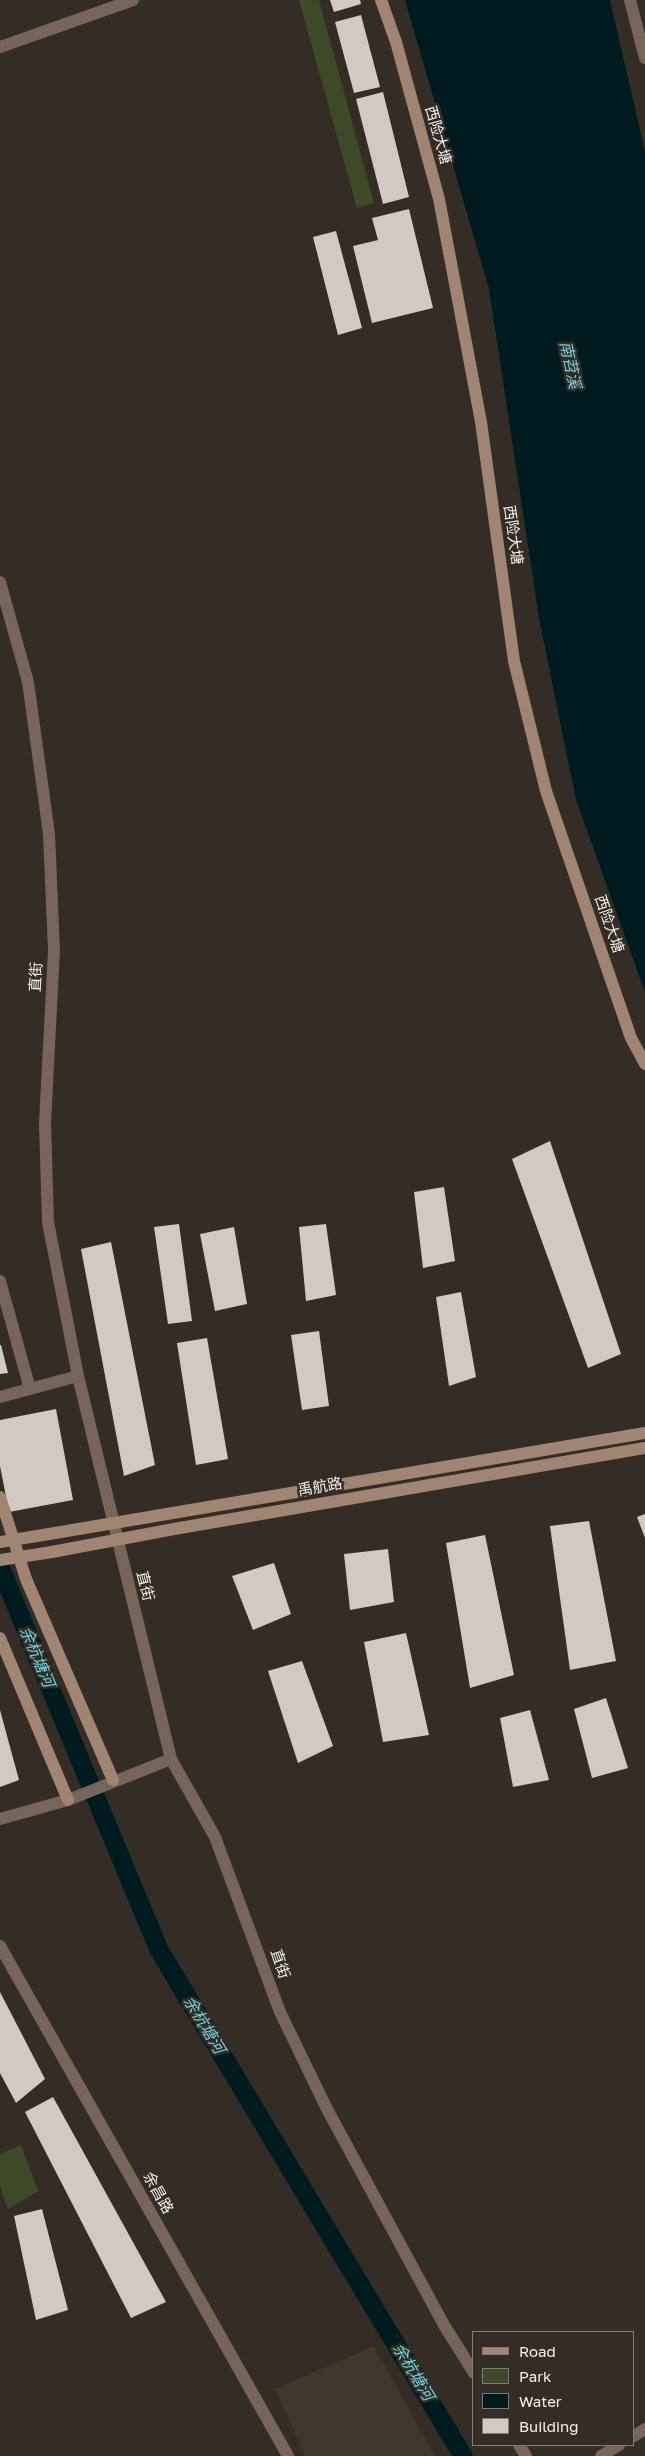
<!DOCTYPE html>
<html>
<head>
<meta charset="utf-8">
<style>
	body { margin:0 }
	#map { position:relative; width:645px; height:2456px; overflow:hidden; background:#332d26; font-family:"Golos Text",sans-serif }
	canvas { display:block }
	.legend { position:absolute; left:472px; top:2331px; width:162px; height:115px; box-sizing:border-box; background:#332d26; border:1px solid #807b75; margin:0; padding:6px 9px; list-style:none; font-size:15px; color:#f3f0eb }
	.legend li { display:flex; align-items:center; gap:10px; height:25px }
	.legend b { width:25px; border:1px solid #807b75 }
</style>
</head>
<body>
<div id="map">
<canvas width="645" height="2456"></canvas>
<ul class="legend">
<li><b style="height:6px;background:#9f8572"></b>Road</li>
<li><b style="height:14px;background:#3e4927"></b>Park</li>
<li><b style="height:14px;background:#001b1f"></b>Water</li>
<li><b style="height:14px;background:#d1cac1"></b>Building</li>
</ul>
</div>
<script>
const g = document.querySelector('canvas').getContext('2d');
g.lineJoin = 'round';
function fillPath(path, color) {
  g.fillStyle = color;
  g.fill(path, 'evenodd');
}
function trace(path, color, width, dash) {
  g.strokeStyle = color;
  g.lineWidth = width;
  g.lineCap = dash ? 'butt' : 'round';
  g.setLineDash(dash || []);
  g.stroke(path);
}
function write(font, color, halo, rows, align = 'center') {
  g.font = font + ' "Golos Text","Noto Sans SC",sans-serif';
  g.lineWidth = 5;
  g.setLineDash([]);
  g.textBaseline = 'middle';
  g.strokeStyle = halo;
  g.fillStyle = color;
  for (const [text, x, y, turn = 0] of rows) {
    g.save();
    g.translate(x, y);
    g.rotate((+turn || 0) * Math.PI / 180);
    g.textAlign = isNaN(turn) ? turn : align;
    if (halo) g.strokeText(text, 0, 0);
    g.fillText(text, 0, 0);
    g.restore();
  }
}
fillPath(new Path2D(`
	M 374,2346 L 435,2456 L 305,2456 L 275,2389 Z`), '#40372b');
fillPath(new Path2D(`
	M 299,0 L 319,0 L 374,203 L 357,208 Z
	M 21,2145 L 38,2191 L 8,2209 L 0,2186 L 0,2154 Z`), '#3e4927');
fillPath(new Path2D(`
	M 405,0 L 610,0 L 645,152 L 645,992 L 576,800 L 539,618 L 489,289 Z`), '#001b1f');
trace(new Path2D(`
	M 0,1567 L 159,1950 L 463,2456`), '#001b1f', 19);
fillPath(new Path2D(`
	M 330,0 L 360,0 L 361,4 L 334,12 Z
	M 361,15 L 380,87 L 354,93 L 335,22 Z
	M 383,92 L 409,197 L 383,204 L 356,99 Z
	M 409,209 L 433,308 L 372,323 L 353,246 L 378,240 L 372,218 Z
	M 336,231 L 362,328 L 338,335 L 313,237 Z
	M 550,1141 L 621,1354 L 588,1368 L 512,1159 Z
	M 444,1187 L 455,1261 L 423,1268 L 414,1192 Z
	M 179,1224 L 192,1321 L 168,1324 L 154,1227 Z
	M 326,1224 L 336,1295 L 306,1301 L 299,1227 Z
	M 234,1227 L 247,1304 L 215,1311 L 200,1234 Z
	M 111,1242 L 155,1465 L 124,1476 L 81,1249 Z
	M 461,1292 L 476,1377 L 449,1386 L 436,1297 Z
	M 319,1331 L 329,1406 L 302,1410 L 291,1335 Z
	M 207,1338 L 228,1459 L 196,1465 L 177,1343 Z
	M 0,1345 L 1,1345 L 8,1373 L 0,1374 Z
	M 56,1409 L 73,1500 L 9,1512 L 0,1466 L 0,1420 Z
	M 645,1514 L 645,1538 L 637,1517 Z
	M 589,1521 L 616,1661 L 570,1670 L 550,1526 Z
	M 485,1535 L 514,1675 L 470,1688 L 446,1543 Z
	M 388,1549 L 394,1602 L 350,1610 L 344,1554 Z
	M 274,1563 L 291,1614 L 253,1630 L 232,1576 Z
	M 406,1633 L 429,1735 L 383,1742 L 364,1642 Z
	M 302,1661 L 333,1746 L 298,1763 L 268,1671 Z
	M 606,1698 L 628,1768 L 592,1778 L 574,1709 Z
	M 0,1710 L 19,1780 L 0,1787 Z
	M 530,1710 L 549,1780 L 513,1787 L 500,1718 Z
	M 0,1992 L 45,2079 L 16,2103 L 0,2073 Z
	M 53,2097 L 166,2302 L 131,2318 L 25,2112 Z
	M 42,2209 L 68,2310 L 36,2320 L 14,2216 Z`), '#d1cac1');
trace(new Path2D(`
	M 630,0 L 645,58
	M 0,47 L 133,0
	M 0,582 L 28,682 L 49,834 L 54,950 L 45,1123 L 48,1222 L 78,1376
	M 0,1281 L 30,1389
	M 0,1397 L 78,1376 L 171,1759 L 215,1837 L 280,2012 L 327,2109 L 444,2325 L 474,2373
	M 0,1819 L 68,1800 L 171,1759
	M 0,1946 L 288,2456
	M 634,2436 L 645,2429
	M 519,2445 L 526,2456
	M 601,2456 L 619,2445`), '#76665a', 12);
trace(new Path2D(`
	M 381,0 L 396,42 L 439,199 L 481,422 L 514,661 L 546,791 L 631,1038 L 645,1064
	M 0,1497 L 26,1579 L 113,1780
	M 49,1534 L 645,1433
	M 52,1552 L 174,1529 L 645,1448
	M 0,1638 L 68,1800`), '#9f8572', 12);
trace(new Path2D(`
	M 0,1542 L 49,1534
	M 0,1560 L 52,1552`), '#9f8572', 12);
write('15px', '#f3f0eb', '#332d26', [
	["西险大塘",438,135,74],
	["西险大塘",513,535,82],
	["西险大塘",609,924,71],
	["直街",36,977,-87],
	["禹航路",320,1487,-10],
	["直街",145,1586,76],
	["直街",280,1964,71],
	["余昌路",158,2193,61]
]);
write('italic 16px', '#72d1de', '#332d26', [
	["南苕溪",570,365,78],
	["余杭塘河",37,1657,67],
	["余杭塘河",204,2025,59],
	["余杭塘河",413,2372,59]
]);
</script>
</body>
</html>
